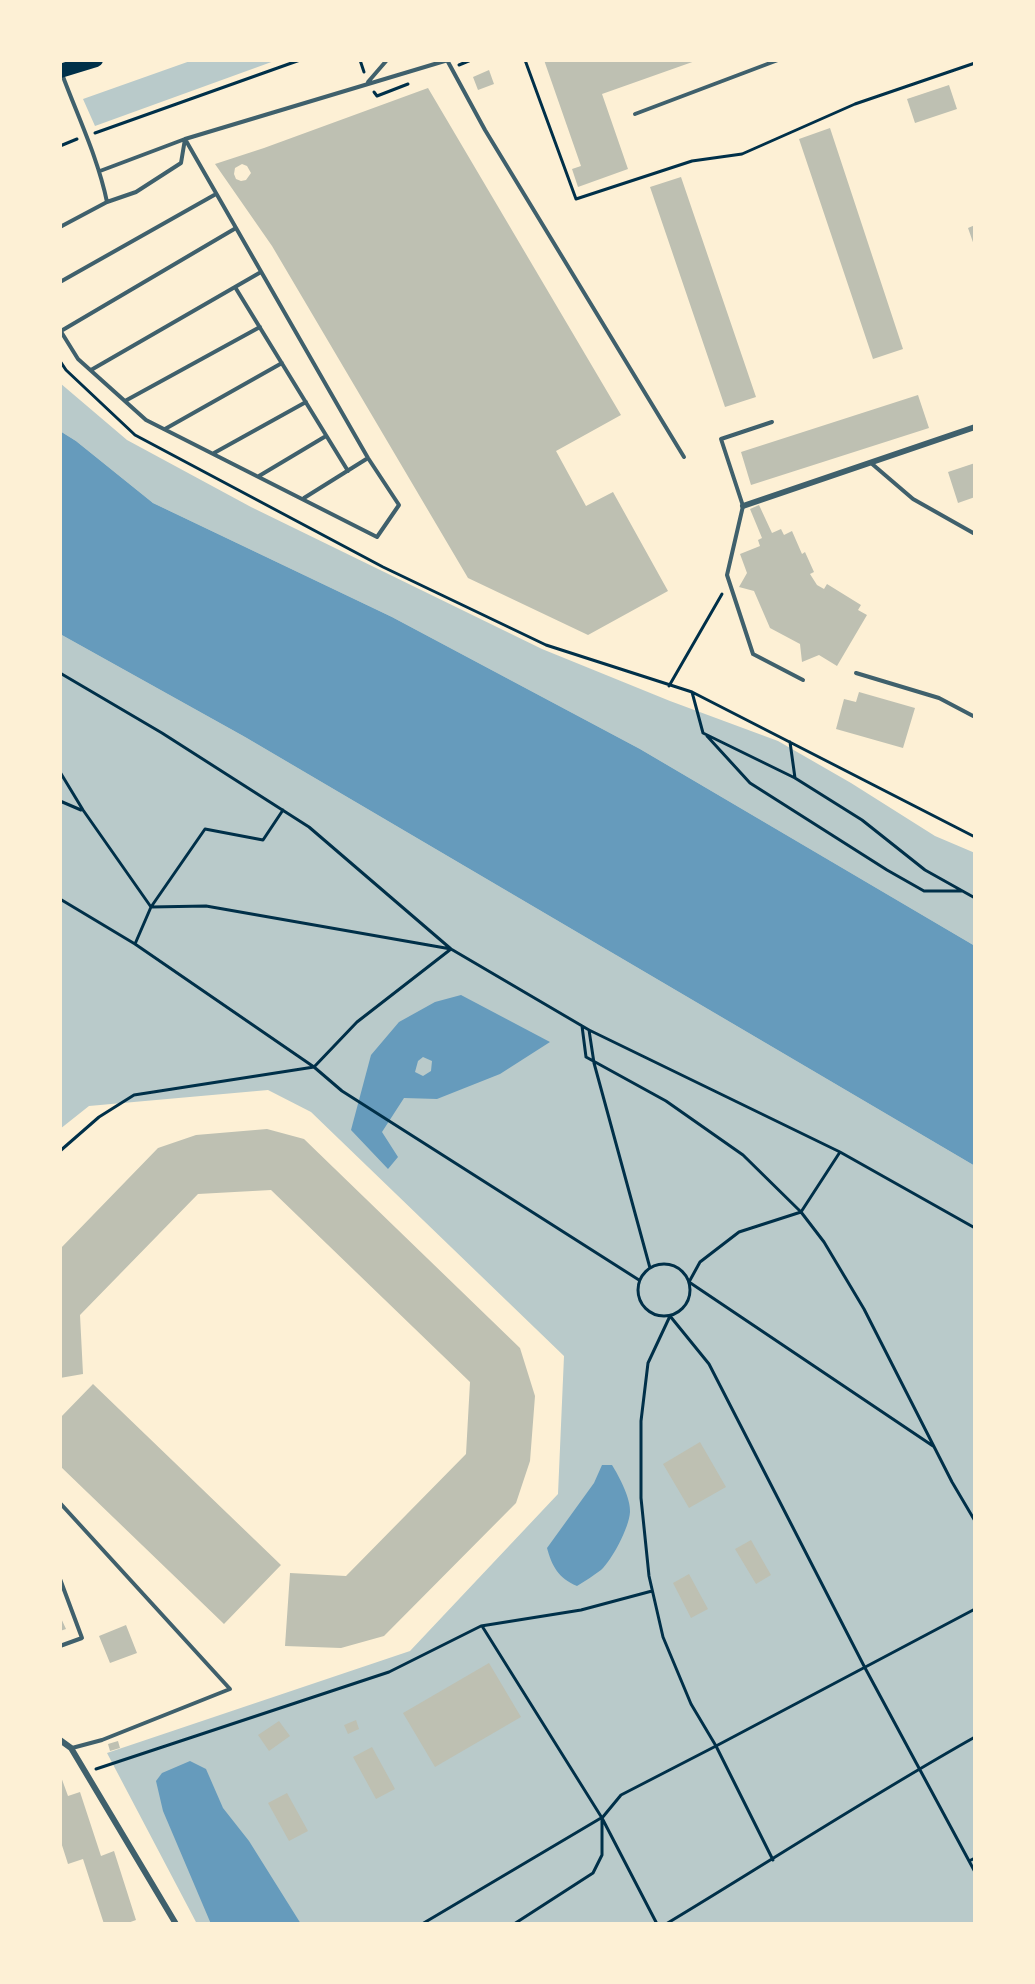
<!DOCTYPE html>
<html>
<head>
<meta charset="utf-8">
<style>
	body { margin:0 }
	#map { position:relative; width:1035px; height:1984px; overflow:hidden; background:#fdf0d5; font-family:Montserrat,sans-serif }
	canvas { display:block }
	.frame { position:absolute; inset:0; border:62px solid #fdf0d5; pointer-events:none }
</style>
</head>
<body>
<div id="map">
<canvas width="1035" height="1984"></canvas>
<div class="frame"></div>
</div>
<script>
const g = document.querySelector('canvas').getContext('2d');
g.lineJoin = 'round';
function fillPath(path, color) {
  g.fillStyle = color;
  g.fill(path, 'evenodd');
}
function trace(path, color, width, dash) {
  g.strokeStyle = color;
  g.lineWidth = width;
  g.lineCap = dash ? 'butt' : 'round';
  g.setLineDash(dash || []);
  g.stroke(path);
}
fillPath(new Path2D(`
	M 193,60 L 277,60 L 95,126 L 83,99 Z
	M 60,383 L 127,440 L 251,507 L 542,649 L 670,701 L 778,741 L 851,783 L 935,836 L 975,853 L 975,946 L 640,749 L 392,617 L 153,503 L 76,441 L 60,431 Z
	M 60,634 L 245,737 L 975,1166 L 975,1924 L 197,1924 L 107,1753 L 410,1651 L 558,1494 L 564,1356 L 311,1112 L 268,1090 L 89,1106 L 60,1129 Z`), '#b9caca');
fillPath(new Path2D(`
	M 60,431 L 76,441 L 153,503 L 392,617 L 640,749 L 975,946 L 975,1166 L 245,737 L 60,634 Z
	M 461,995 L 550,1042 L 500,1074 L 437,1099 L 404,1098 L 382,1132 L 398,1157 L 388,1169 L 351,1130 L 371,1055 L 399,1022 L 435,1002 ZM 423,1057 L 432,1061 L 431,1071 L 423,1076 L 415,1072 L 418,1061 Z
	M 602,1465 L 612,1465 C 619,1476 631,1499 630,1512 C 629,1528 612,1560 601,1570 C 593,1576 585,1581 577,1586 C 558,1578 552,1566 547,1548 L 594,1483 Z
	M 190,1761 L 206,1769 L 223,1808 L 249,1841 L 301,1924 L 211,1924 L 163,1811 L 156,1781 L 162,1773 Z`), '#669bbc');
fillPath(new Path2D(`
	M 544,60 L 698,60 L 602,94 L 628,169 L 578,187 L 572,169 L 581,166 Z
	M 489,70 L 494,84 L 478,90 L 473,77 Z
	M 949,85 L 957,109 L 915,123 L 907,99 Z
	M 428,88 L 621,415 L 556,451 L 586,506 L 613,492 L 668,591 L 588,635 L 468,578 L 272,246 L 215,164 L 264,148 ZM 242,164 L 247,166 L 251,173 L 246,180 L 241,181 L 236,179 L 234,174 L 235,168 Z
	M 830,128 L 903,349 L 873,359 L 799,139 Z
	M 681,177 L 756,397 L 725,407 L 650,187 Z
	M 975,225 L 975,248 L 968,228 Z
	M 918,395 L 929,428 L 751,485 L 741,452 Z
	M 975,463 L 975,497 L 958,503 L 948,472 Z
	M 759,505 L 772,533 L 781,529 L 784,535 L 792,531 L 802,554 L 805,552 L 814,572 L 810,574 L 817,585 L 824,589 L 827,584 L 861,605 L 858,610 L 867,615 L 837,666 L 819,655 L 802,662 L 800,644 L 770,628 L 754,591 L 739,587 L 747,573 L 740,554 L 760,546 L 758,540 L 762,538 L 750,509 Z
	M 859,692 L 915,708 L 903,748 L 836,729 L 844,699 L 856,702 Z
	M 267,1129 L 304,1139 L 520,1348 L 535,1396 L 530,1461 L 516,1503 L 384,1636 L 341,1648 L 285,1646 L 290,1573 L 346,1576 L 466,1454 L 470,1382 L 271,1190 L 198,1194 L 80,1315 L 83,1374 L 60,1378 L 60,1249 L 158,1148 L 196,1135 Z
	M 93,1384 L 281,1565 L 224,1624 L 60,1466 L 60,1418 Z
	M 700,1442 L 726,1487 L 689,1508 L 663,1464 Z
	M 751,1540 L 771,1575 L 756,1584 L 735,1549 Z
	M 689,1574 L 708,1609 L 691,1618 L 673,1583 Z
	M 60,1616 L 66,1629 L 60,1631 Z
	M 126,1625 L 137,1653 L 110,1663 L 99,1636 Z
	M 489,1663 L 521,1717 L 435,1767 L 403,1713 Z
	M 356,1720 L 359,1729 L 348,1734 L 344,1725 Z
	M 279,1721 L 290,1736 L 269,1751 L 258,1735 Z
	M 118,1741 L 120,1748 L 110,1751 L 108,1744 Z
	M 372,1747 L 395,1789 L 376,1799 L 353,1757 Z
	M 60,1774 L 68,1796 L 80,1792 L 101,1856 L 114,1851 L 136,1920 L 125,1924 L 104,1924 L 83,1859 L 68,1864 L 60,1839 Z
	M 287,1793 L 308,1831 L 289,1841 L 268,1803 Z`), '#bec0b2');
trace(new Path2D(`
	M 360,60 L 364,72
	M 525,60 L 576,199 L 692,161 L 742,154 L 855,104 L 975,63
	M 459,65 L 471,60
	M 374,92 L 377,96 L 408,84
	M 95,133 L 300,60
	M 60,146 L 77,139
	M 60,361 L 66,370 L 135,435 L 383,567 L 546,645 L 692,692 L 975,837
	M 60,673 L 162,733 L 309,827 L 451,949 L 589,1030 L 840,1152 L 975,1228
	M 669,686 L 722,594
	M 692,692 L 703,733 L 795,778 L 862,820 L 925,870 L 975,898
	M 707,736 L 750,783 L 887,870 L 924,891 L 961,891
	M 790,742 L 795,778
	M 60,772 L 83,810 L 151,907 L 206,906 L 451,949 L 357,1022 L 314,1067 L 134,1095 L 99,1117 L 60,1151
	M 60,801 L 81,810
	M 60,899 L 135,944 L 314,1067 L 342,1091 L 639,1280
	M 135,944 L 151,907 L 205,829 L 263,840 L 283,810
	M 582,1026 L 586,1057 L 666,1101 L 743,1155 L 801,1212 L 840,1152
	M 589,1030 L 594,1063 L 650,1268
	M638 1290a26 26 0 1 1 52 0a26 26 0 1 1-52 0Z
	M 933,1446 L 689,1282 L 700,1262 L 739,1232 L 801,1212 L 824,1242 L 864,1309 L 952,1482 L 975,1521
	M 975,1609 L 716,1746 L 691,1704 L 663,1637 L 649,1576 L 641,1498 L 641,1421 L 648,1363 L 670,1316 L 709,1364 L 864,1666 L 975,1872
	M 482,1626 L 602,1818 L 657,1924
	M 96,1769 L 389,1672 L 481,1626 L 581,1610 L 652,1591
	M 969,1861 L 975,1858
	M 422,1924 L 601,1818
	M 514,1924 L 593,1873 L 602,1855 L 602,1818 L 621,1795 L 716,1746 L 773,1860
	M 666,1924 C 769,1862 870,1796 975,1737`), '#003049', 3);
trace(new Path2D(`
	M 447,60 L 485,130 L 684,457
	M 62,74 C 78,117 98,158 107,202 L 136,192 L 181,163 L 185,139 L 448,60
	M 368,82 L 387,60
	M 635,114 L 778,60
	M 60,227 L 107,202
	M 60,282 L 216,194
	M 235,287 L 348,471
	M 60,330 L 78,359 L 146,420 L 377,537 L 399,505 L 368,458 L 185,139 L 100,171
	M 61,331 L 236,228
	M 91,370 L 261,272
	M 125,401 L 260,327
	M 772,422 L 721,439 L 743,506 L 727,575 L 753,654 L 803,680
	M 165,429 L 282,363
	M 214,453 L 306,402
	M 871,463 L 913,499 L 975,534
	M 259,476 L 326,436
	M 304,498 L 368,458
	M 856,673 L 939,698 L 975,717
	M 60,1503 L 230,1689 L 102,1740 L 72,1748
	M 60,1579 L 82,1638 L 60,1646`), '#3f606c', 4);
trace(new Path2D(`
	M 743,506 L 975,427
	M 60,1740 L 71,1748 L 176,1924`), '#3f606c', 6);
trace(new Path2D(`
	M 60,71 L 96,60`), '#003049', 14);
</script>
</body>
</html>
